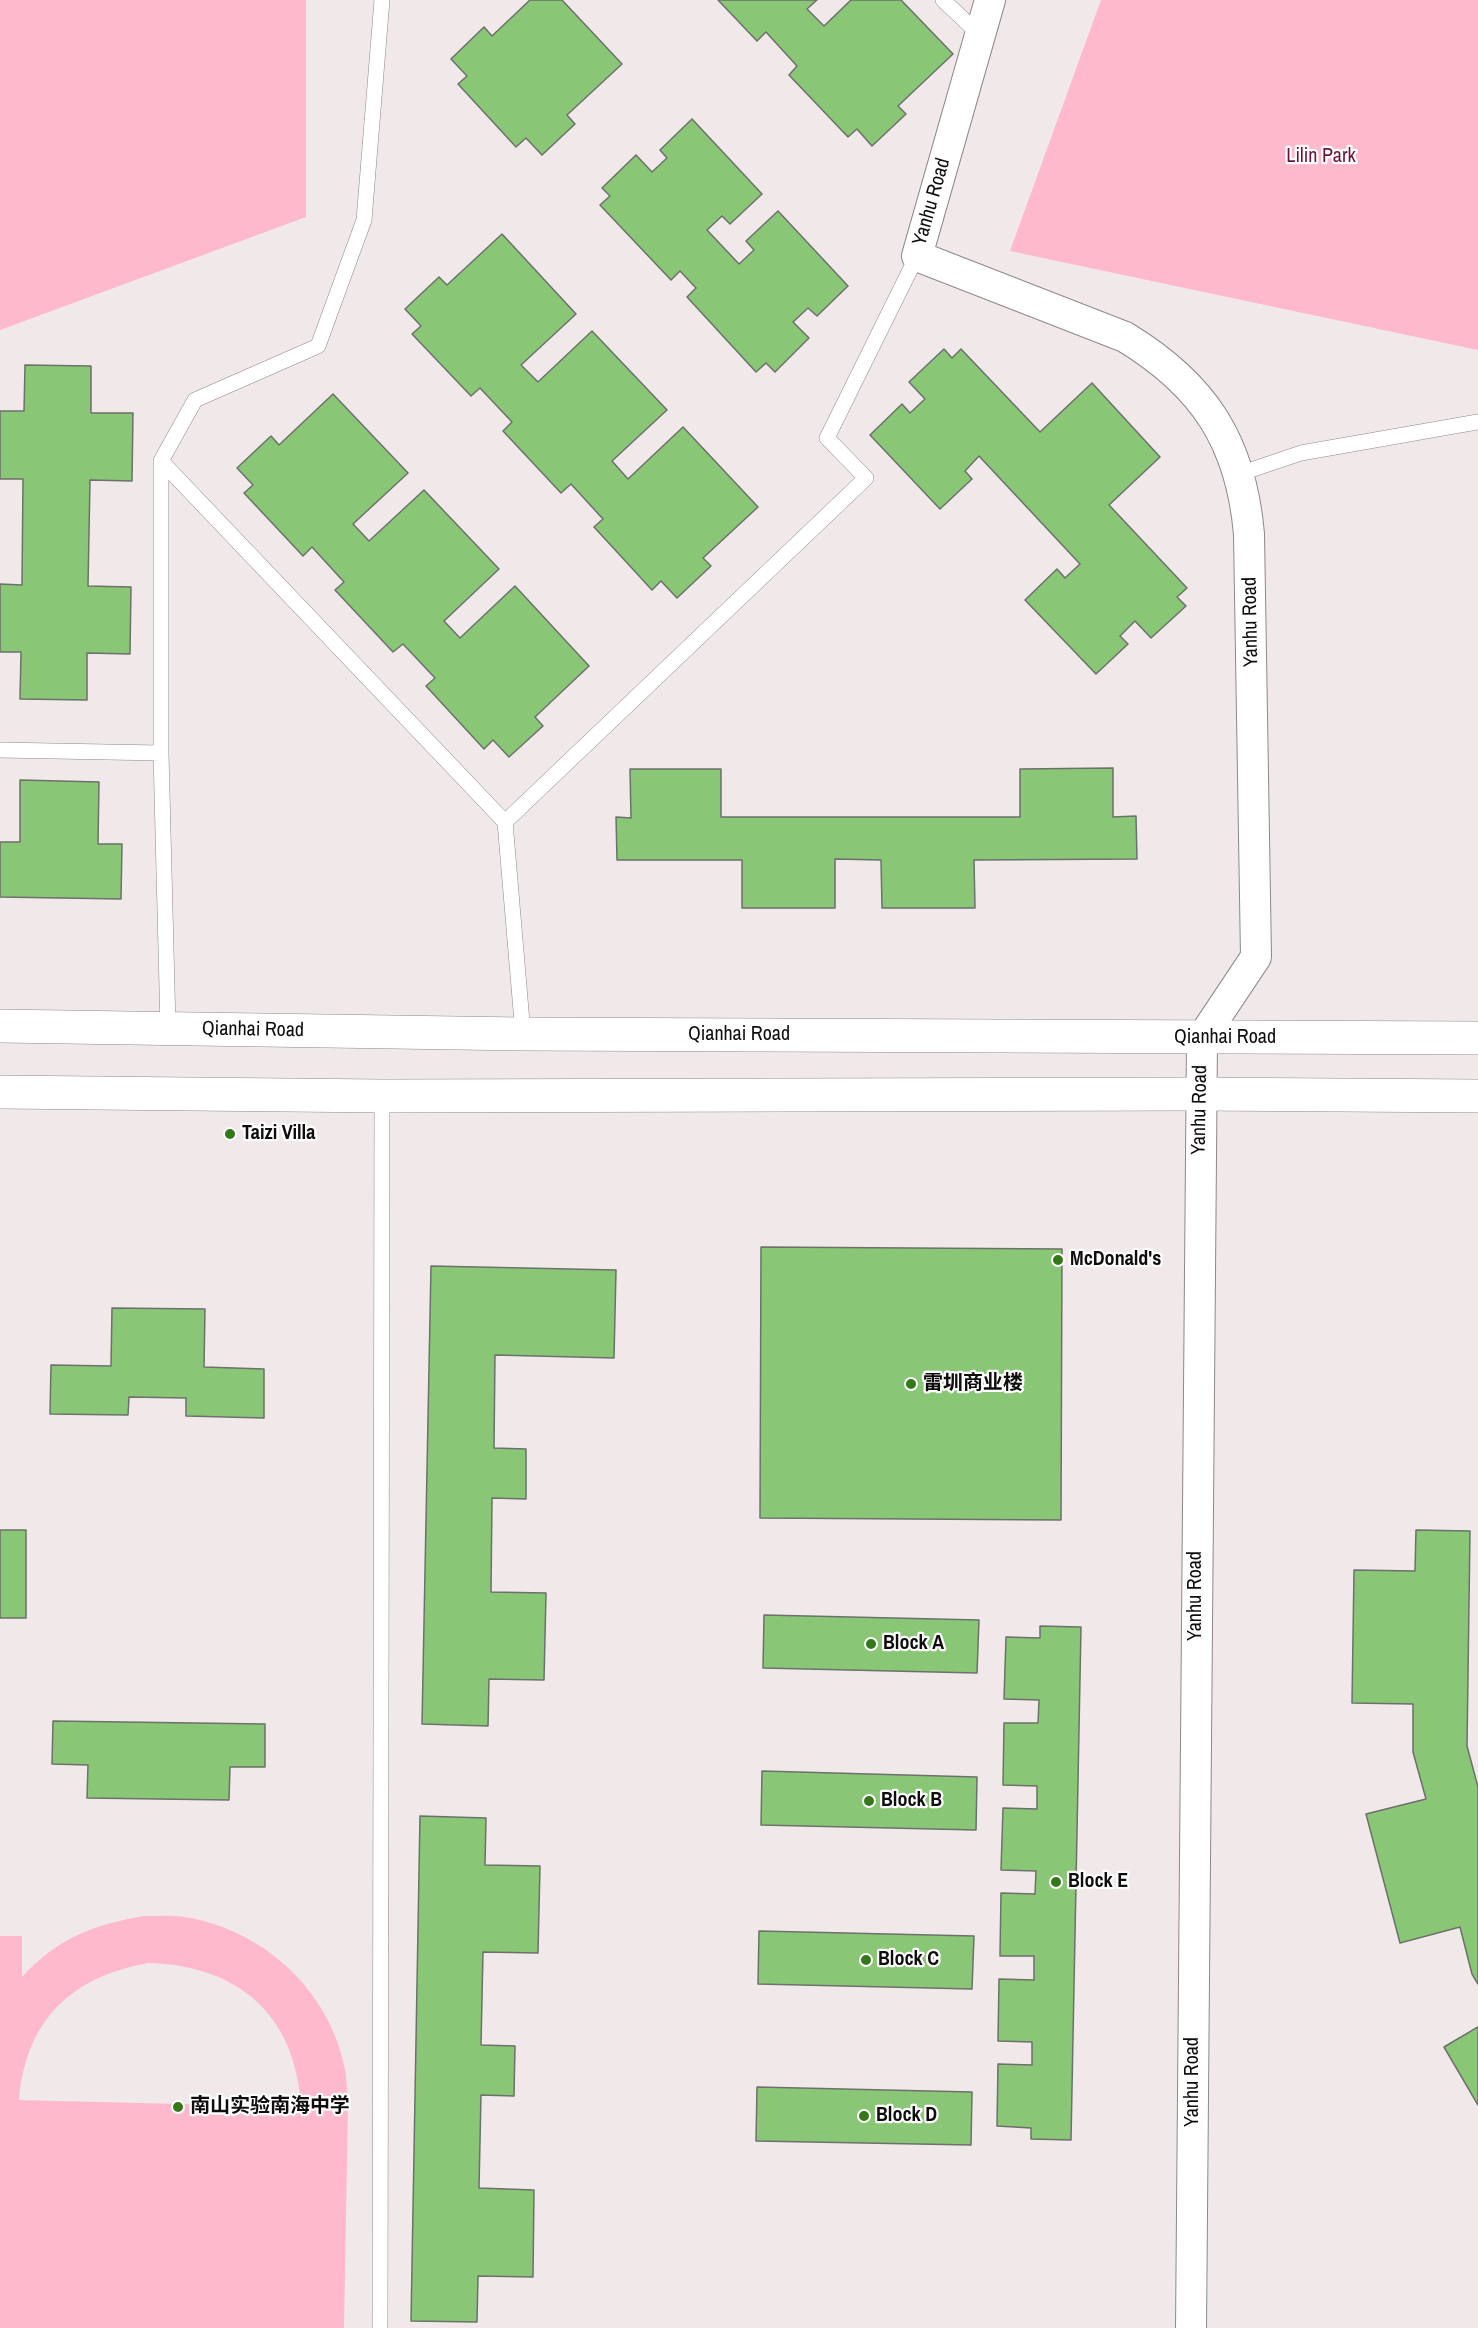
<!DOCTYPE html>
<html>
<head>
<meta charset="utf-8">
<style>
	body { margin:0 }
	canvas { display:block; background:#f1e8ea }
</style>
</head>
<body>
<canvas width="1478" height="2328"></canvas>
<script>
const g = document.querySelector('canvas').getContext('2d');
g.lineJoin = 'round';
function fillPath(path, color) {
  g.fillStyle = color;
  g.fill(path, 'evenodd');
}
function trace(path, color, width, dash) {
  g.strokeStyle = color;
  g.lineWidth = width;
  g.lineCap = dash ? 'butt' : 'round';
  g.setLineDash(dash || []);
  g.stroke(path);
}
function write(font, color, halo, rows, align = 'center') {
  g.font = font + ' "Archivo Narrow","Noto Sans SC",sans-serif';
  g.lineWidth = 4.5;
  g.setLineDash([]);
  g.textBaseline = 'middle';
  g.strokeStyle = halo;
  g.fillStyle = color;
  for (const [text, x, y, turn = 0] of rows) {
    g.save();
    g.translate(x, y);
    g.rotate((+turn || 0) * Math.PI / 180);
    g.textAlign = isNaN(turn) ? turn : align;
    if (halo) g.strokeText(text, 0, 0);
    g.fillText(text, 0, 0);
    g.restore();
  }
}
fillPath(new Path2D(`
	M 0,0 L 306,0 L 306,217 L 0,330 Z
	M 1101,0 L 1478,0 L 1478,350 L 1010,251 Z
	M 144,1916 C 157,1916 172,1915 185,1917 C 263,1930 329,1989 345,2069 C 347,2081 347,2094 348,2106 L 344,2328 L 0,2328 L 0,1936 L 22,1936 L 22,1977 C 58,1938 92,1925 144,1916 ZM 148,1963 C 238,1965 296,2015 301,2107 L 19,2100 C 26,2020 71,1977 148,1963 Z`), '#feb9cc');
const building = new Path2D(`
	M 530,0 L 562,0 L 622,64 L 567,115 L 575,124 L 542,155 L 526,138 L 516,147 L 458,84 L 467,76 L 451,59 L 484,27 L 492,36 Z
	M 718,0 L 817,0 L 807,9 L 824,26 L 851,0 L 901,0 L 953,54 L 898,106 L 906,114 L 872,146 L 857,129 L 848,137 L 789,75 L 797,66 L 766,32 L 757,41 Z
	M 692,119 L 762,194 L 730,224 L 722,216 L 707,230 L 739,264 L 754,250 L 746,241 L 778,211 L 848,286 L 817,316 L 808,308 L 793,322 L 809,338 L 775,372 L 766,363 L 756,372 L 687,297 L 696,288 L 680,271 L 671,280 L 600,205 L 610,196 L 602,188 L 636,155 L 652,172 L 667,158 L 660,150 Z
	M 502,234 L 576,314 L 521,365 L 538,382 L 592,331 L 667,410 L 612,461 L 628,479 L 683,427 L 758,507 L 703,558 L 711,566 L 677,598 L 661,581 L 652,590 L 594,527 L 603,519 L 571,484 L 561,493 L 503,431 L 512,422 L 480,388 L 471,396 L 412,334 L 421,326 L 405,309 L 439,277 L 447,285 Z
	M 944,349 L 952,358 L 961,349 L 1040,432 L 1092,383 L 1160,457 L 1109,505 L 1187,588 L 1177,597 L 1186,606 L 1151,638 L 1135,621 L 1120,636 L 1128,644 L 1096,674 L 1025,600 L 1057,569 L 1065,578 L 1080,564 L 979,456 L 965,471 L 972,479 L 940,509 L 870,435 L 902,404 L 910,413 L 925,399 L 909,382 Z
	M 25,365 L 91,366 L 91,413 L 133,413 L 132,481 L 90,480 L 88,586 L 131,587 L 130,654 L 87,653 L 87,700 L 20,699 L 21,652 L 0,652 L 0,584 L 22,585 L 23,479 L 0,479 L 0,411 L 24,411 Z
	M 333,394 L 408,473 L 353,524 L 369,541 L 424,490 L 499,569 L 444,621 L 460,638 L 515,586 L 589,666 L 535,717 L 543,726 L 509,757 L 493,740 L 484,749 L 426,686 L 435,678 L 403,644 L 393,652 L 335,590 L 344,582 L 312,547 L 303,556 L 244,493 L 253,485 L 237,468 L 271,436 L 279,445 Z
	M 1113,768 L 1113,817 L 1136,816 L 1137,859 L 974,860 L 975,908 L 882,908 L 881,860 L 835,859 L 835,908 L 742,908 L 742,860 L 617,860 L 616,817 L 631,818 L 630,769 L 721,769 L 721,817 L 1020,817 L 1020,769 Z
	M 20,780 L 99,782 L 98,844 L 122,844 L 121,899 L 0,897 L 0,842 L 20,842 Z
	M 761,1247 L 1062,1249 L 1061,1520 L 760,1518 Z
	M 431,1266 L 616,1270 L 614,1358 L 495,1355 L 494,1448 L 526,1449 L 526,1499 L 492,1498 L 491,1592 L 546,1593 L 544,1680 L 489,1679 L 488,1726 L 422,1724 Z
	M 112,1308 L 205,1309 L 204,1367 L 264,1369 L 264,1418 L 186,1416 L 186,1398 L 129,1397 L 128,1415 L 50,1414 L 51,1365 L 111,1366 Z
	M 0,1530 L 26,1530 L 26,1618 L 0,1618 Z
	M 1416,1530 L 1470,1531 L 1467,1746 L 1478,1787 L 1478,1984 L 1472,1974 L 1460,1927 L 1400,1943 L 1366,1814 L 1426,1799 L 1413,1752 L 1413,1704 L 1352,1703 L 1354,1570 L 1415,1571 Z
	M 764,1615 L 979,1620 L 977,1673 L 763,1668 Z
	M 1040,1626 L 1081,1627 L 1071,2140 L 1031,2139 L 1031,2128 L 997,2126 L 998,2064 L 1032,2065 L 1032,2042 L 998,2041 L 999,1979 L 1034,1980 L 1034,1956 L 1000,1956 L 1001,1893 L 1035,1894 L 1036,1871 L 1001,1870 L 1003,1808 L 1037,1809 L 1037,1786 L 1003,1785 L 1004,1723 L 1038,1723 L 1039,1700 L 1004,1699 L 1006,1637 L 1040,1638 Z
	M 53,1721 L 265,1724 L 265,1767 L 230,1767 L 229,1800 L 87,1798 L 88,1765 L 52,1764 Z
	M 762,1771 L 977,1777 L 976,1830 L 761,1825 Z
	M 420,1816 L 486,1818 L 485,1865 L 540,1866 L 538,1953 L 483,1952 L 481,2045 L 515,2046 L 514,2096 L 481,2095 L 479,2188 L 534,2190 L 533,2277 L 478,2276 L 477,2322 L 411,2321 Z
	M 759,1931 L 974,1936 L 972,1989 L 758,1984 Z
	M 1478,2027 L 1478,2105 L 1444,2047 Z
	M 757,2087 L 972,2092 L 971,2145 L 756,2141 Z`);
fillPath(building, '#89c777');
trace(building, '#6c716b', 1.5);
const lane = new Path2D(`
	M 943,0 L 980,35
	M 161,461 L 505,822 L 523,1034
	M 1239,474 L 1301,453 L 1478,422
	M 0,750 L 161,753
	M 505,822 L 866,478 L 827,438 L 917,256
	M 168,1028 L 161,753 L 161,461 L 195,400 L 318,346 L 364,220 L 382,0
	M 380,2328 L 382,1096`);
const street = new Path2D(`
	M 990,0 L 917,256 L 1125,337 C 1204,385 1241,442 1249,534 L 1256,957 L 1202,1038 L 1191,2328`);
const secondary = new Path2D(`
	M 0,1026 L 523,1034 L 1478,1038
	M 0,1092 L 382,1096 L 1200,1094 L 1478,1096`);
trace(lane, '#8f8789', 16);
trace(street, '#8f8789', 32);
trace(secondary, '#8f8789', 34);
trace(lane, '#fff', 15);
trace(street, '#fff', 30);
trace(secondary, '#fff', 33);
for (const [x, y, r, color] of [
	[230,1134,6,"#347819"],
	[1058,1260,6,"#347819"],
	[911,1384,6,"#347819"],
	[871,1644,6,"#347819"],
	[869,1801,6,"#347819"],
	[1056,1882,6,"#347819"],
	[866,1960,6,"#347819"],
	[178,2107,6,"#347819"],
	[864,2116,6,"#347819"]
]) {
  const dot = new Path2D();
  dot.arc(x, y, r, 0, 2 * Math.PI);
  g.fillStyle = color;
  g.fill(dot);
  trace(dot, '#fff', 2);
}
write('20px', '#6b1238', '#fff', [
	["Lilin Park",1321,157]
]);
write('20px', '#0f0c0c', '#fff', [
	["Yanhu Road",932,202,-74],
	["Yanhu Road",1251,622,-91],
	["Qianhai Road",253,1030,1],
	["Qianhai Road",739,1035],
	["Qianhai Road",1225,1038],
	["Yanhu Road",1200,1110,-89],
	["Yanhu Road",1196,1596,-90],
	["Yanhu Road",1193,2082,-90]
]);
write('bold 20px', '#0f0c0c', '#fff', [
	["Taizi Villa",242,1134],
	["McDonald's",1070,1260],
	["雷圳商业楼",923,1384],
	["Block A",883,1644],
	["Block B",881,1801],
	["Block E",1068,1882],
	["Block C",878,1960],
	["南山实验南海中学",190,2107],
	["Block D",876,2116]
], 'left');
</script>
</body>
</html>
